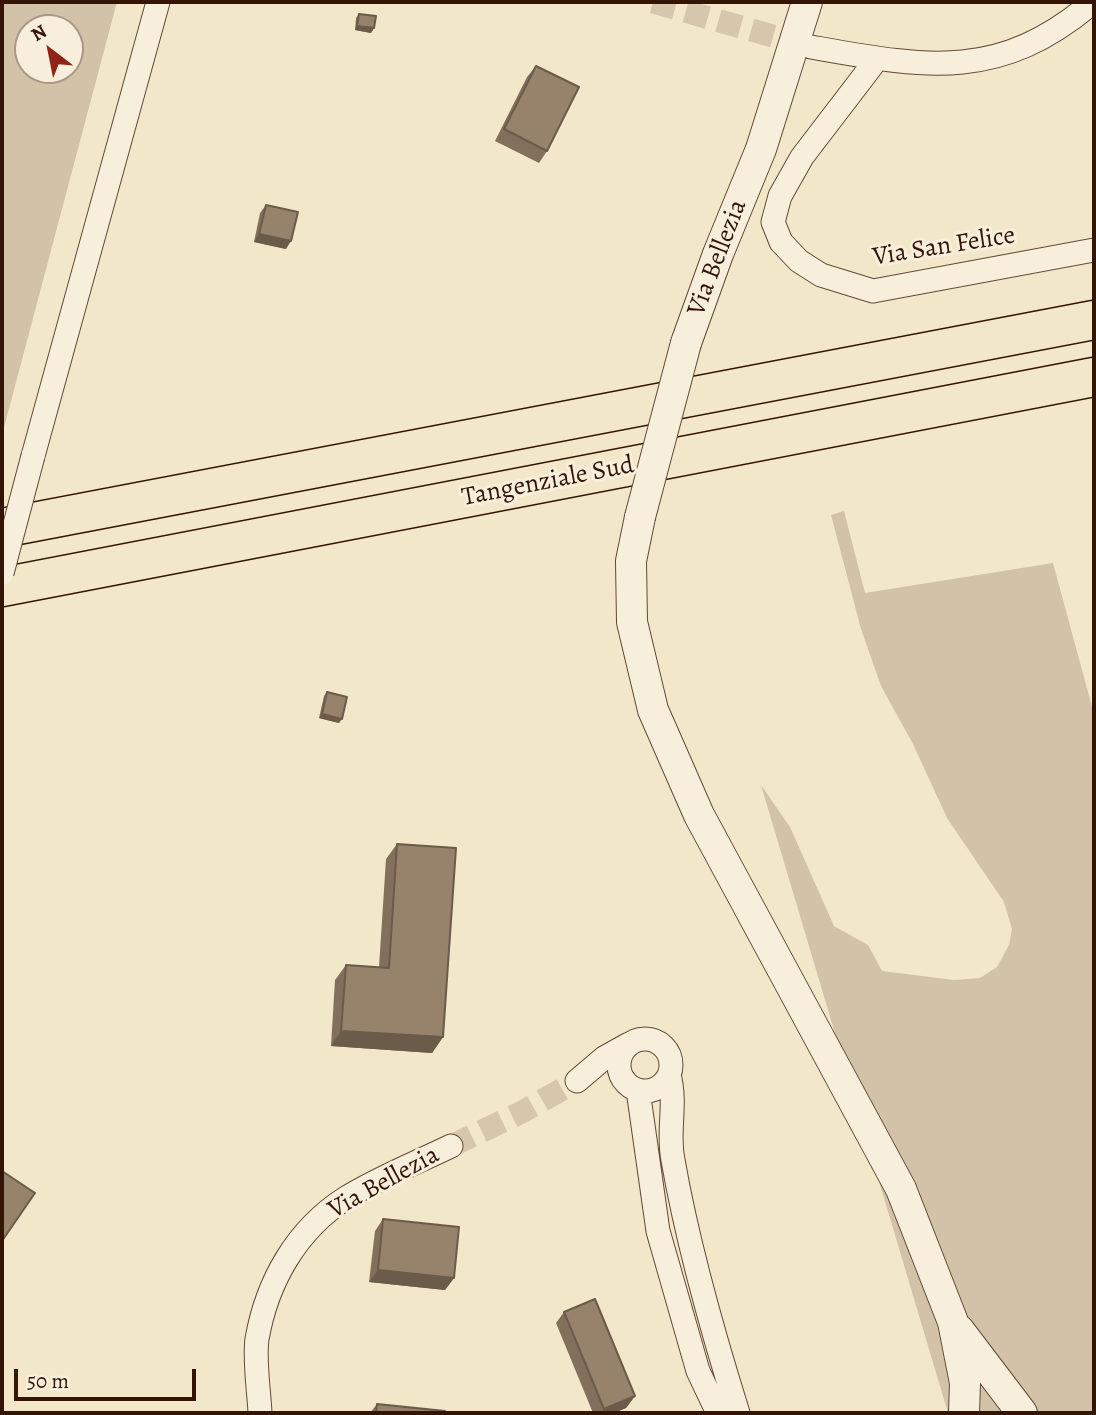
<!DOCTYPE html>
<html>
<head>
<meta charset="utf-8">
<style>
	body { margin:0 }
	#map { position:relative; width:1096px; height:1415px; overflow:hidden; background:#f3e7c9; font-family:Alegreya,serif }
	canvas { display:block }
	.frame { position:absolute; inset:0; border:4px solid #331405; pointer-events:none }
	.north { position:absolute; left:14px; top:14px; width:70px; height:70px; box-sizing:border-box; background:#f7efdc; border:2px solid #a99786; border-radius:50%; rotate:328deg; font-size:19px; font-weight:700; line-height:28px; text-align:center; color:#331405 }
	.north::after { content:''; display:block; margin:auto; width:24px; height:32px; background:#8f2418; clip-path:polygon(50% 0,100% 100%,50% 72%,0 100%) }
	.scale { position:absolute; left:14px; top:1369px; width:182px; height:32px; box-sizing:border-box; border:4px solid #331405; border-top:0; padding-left:9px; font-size:21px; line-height:24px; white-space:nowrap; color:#331405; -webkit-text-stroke:5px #f7efdc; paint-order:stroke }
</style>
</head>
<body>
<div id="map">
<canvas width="1096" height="1415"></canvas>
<div class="frame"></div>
<div class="north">N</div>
<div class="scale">50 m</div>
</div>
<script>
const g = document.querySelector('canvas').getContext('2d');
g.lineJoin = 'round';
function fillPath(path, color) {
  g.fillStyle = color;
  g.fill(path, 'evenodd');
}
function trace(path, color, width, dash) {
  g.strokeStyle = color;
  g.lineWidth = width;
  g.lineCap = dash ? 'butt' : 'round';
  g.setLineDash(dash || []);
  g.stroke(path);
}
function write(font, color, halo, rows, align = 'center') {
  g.font = font + ' Alegreya,serif';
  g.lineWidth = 6;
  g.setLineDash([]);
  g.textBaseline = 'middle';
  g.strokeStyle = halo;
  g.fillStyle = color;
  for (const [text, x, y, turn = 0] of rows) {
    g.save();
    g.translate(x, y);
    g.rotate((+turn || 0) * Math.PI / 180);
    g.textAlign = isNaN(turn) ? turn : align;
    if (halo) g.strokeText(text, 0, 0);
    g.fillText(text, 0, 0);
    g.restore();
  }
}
fillPath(new Path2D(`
	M 2,2 L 117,2 L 2,435 ZM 28,28 L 70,28 L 70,70 L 28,70 Z
	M 844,511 L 865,593 L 1053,563 L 1094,714 L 1094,1413 L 948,1413 L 761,785 L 790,827 L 834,926 L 868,945 L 882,971 L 954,980 L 980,978 L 997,967 L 1009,945 L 1012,929 L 1004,902 L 947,818 L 913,744 L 881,686 L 861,629 L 831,515 Z`), '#d2c3a8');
trace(new Path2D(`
	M 653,2 L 808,46
	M 451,1146 L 522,1112 L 577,1081`), '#d6c7ac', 23, [23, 11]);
const minor = new Path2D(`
	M 811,47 C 924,67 998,83 1093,2
	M 877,59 L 802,157 L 780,196 L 773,222 L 781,242 L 799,261 L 821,275 L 873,291 L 1094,250
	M 33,456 L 158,2
	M619 1065a26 26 0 1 1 52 0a26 26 0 1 1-52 0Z
	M 669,1075 C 677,1104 667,1132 673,1160 C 688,1246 712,1330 738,1413
	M 577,1081 L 604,1058 L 629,1044
	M 638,1090 L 658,1231 L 698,1371 L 718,1413
	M 260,1413 C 259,1391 254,1360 257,1339 C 267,1282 296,1230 346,1198 C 378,1178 416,1163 451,1146`);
const tertiary = new Path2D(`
	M 686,343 L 718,254 L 761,149 L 807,2
	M 640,517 L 631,561 L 632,622 L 653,710 L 699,815 L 901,1189 L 953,1322 L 965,1383 L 964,1413
	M 959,1330 L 1022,1413`);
const motorway = new Path2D(`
	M 2,528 L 1094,320
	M 2,587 L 1094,377`);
trace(minor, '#634936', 25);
trace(tertiary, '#634936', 32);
trace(motorway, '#331405', 41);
trace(minor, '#f7efdc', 23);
trace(tertiary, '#f7efdc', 30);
trace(motorway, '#f3e7c9', 38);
const minorBridge = new Path2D(`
	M 2,573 L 33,456`);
const tertiaryBridge = new Path2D(`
	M 640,517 L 686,343`);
trace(minorBridge, '#634936', 25, []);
trace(tertiaryBridge, '#634936', 32, []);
trace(minorBridge, '#f7efdc', 23);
trace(tertiaryBridge, '#f7efdc', 30);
fillPath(new Path2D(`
	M 359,14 L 374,28 L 371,33 L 355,30 L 356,18 Z
	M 536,66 L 547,151 L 539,163 L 495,141 L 527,77 Z
	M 266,205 L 286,249 L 254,242 L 260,213 Z
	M 327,692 L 339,723 L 319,718 L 324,696 Z
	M 397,844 L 443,1037 L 432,1053 L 331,1046 L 335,980 L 346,965 L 379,967 L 386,859 Z
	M 383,1219 L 454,1278 L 445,1290 L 369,1282 L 375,1231 Z
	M 564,1312 L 635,1396 L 626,1408 L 614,1413 L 593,1413 L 556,1323 Z
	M 377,1404 L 444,1413 L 370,1413 Z`), '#82705c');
fillPath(new Path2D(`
	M 357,26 L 374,28 L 371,33 L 355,30 Z
	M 259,234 L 291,241 L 286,249 L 254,242 Z
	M 322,714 L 342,719 L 339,723 L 319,718 Z
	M 341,1031 L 443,1037 L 432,1053 L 331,1046 Z
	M 378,1270 L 454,1278 L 445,1290 L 369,1282 Z
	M 635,1396 L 626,1408 L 614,1413 L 601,1413 L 604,1409 Z`), '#6a5b4b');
const building = new Path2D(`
	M 359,14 L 376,16 L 374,28 L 357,26 Z
	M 536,66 L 579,87 L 547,151 L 504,129 Z
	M 266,205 L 298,212 L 291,241 L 259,234 Z
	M 327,692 L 347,697 L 342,719 L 322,714 Z
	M 397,844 L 456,848 L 443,1037 L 341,1031 L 346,965 L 389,968 Z
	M 2,1171 L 35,1193 L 2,1241 Z
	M 383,1219 L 459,1227 L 454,1278 L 378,1270 Z
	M 595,1299 L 635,1396 L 604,1409 L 564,1312 Z
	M 377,1404 L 445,1411 L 444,1413 L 376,1413 Z`);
fillPath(building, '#97826b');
trace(building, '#6a5b4b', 2);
write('26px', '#331405', '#f7efdc', [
	["Via San Felice",944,247,-9],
	["Via Bellezia",718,258,-69],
	["Tangenziale Sud",548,482,-11],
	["Via Bellezia",384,1183,-29]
]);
</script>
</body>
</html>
